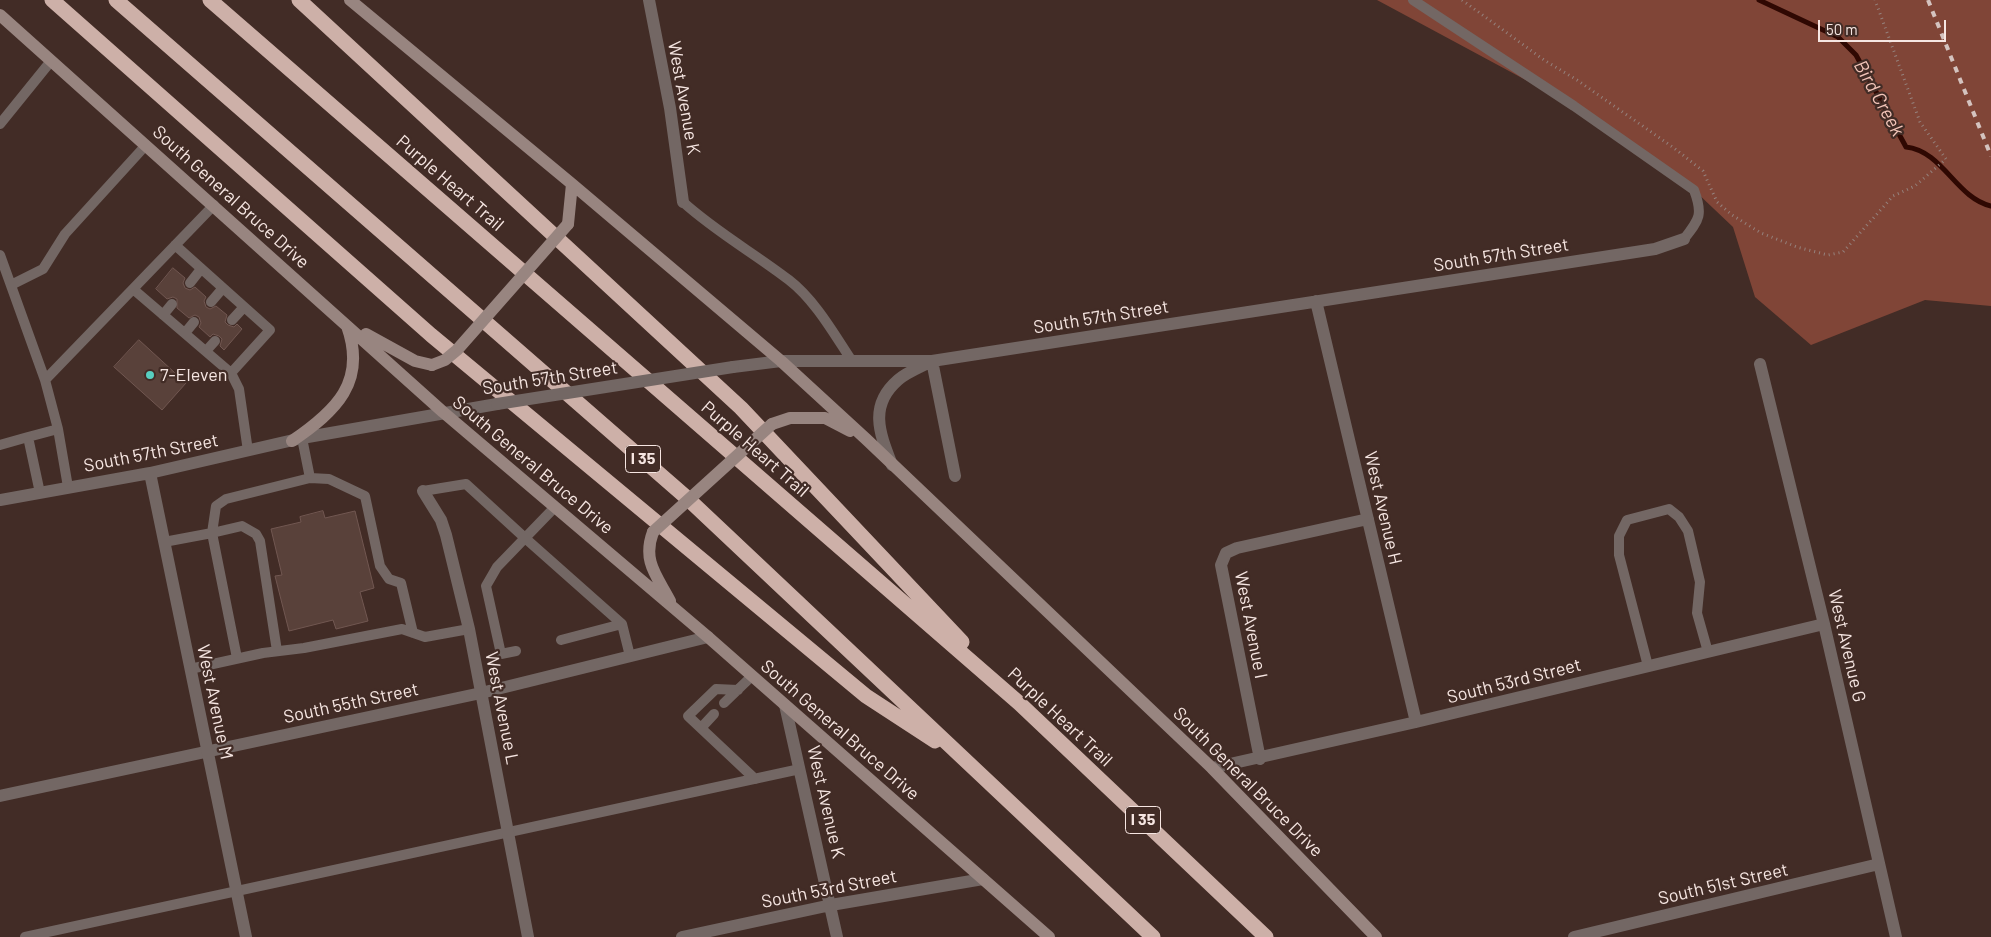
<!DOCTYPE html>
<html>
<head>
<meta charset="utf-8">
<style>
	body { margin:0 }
	#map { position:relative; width:1991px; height:937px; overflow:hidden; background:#422c26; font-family:Barlow,sans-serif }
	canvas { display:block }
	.scale { position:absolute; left:1818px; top:20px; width:128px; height:22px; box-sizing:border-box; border:2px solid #f6e6e2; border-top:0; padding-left:6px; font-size:15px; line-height:18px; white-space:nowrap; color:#f6e6e2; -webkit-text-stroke:4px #422c26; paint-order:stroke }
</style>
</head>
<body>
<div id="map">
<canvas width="1991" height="937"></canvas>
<div class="scale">50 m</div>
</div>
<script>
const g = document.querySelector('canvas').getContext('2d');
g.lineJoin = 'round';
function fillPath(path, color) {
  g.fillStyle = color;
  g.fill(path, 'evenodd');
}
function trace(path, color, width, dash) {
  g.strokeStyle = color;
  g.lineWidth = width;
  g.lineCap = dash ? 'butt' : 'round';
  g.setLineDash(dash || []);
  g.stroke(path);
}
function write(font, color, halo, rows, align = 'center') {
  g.font = font + ' Barlow,sans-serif';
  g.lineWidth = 4.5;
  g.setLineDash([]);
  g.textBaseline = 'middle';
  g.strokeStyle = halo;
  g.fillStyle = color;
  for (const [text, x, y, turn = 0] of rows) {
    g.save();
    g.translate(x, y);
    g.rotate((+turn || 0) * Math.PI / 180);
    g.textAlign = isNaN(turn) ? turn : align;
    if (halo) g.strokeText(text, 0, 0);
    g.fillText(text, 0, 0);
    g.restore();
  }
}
fillPath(new Path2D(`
	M 1377,0 L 1991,0 L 1991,306 L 1925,300 L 1811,345 L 1755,297 L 1733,227 L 1694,190 L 1574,106 Z`), '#804537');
trace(new Path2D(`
	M 1759,0 L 1838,37 L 1856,55 L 1906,147 C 1943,151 1956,198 1991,206`), '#2f0802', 5);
const building = new Path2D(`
	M 173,268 L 185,278 L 183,283 L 185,288 L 190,290 L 195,287 L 206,297 L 204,301 L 206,307 L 210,309 L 216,306 L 227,315 L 225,322 L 228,325 L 234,327 L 237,324 L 242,329 L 224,350 L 220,346 L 222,339 L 219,336 L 213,334 L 210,337 L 199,327 L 201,323 L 199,317 L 195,315 L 189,318 L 177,308 L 177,299 L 173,297 L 167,299 L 156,289 Z
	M 139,340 L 186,383 L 162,410 L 114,367 Z
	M 323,511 L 325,518 L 355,511 L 374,588 L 360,592 L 368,621 L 336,629 L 333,620 L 289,631 L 275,576 L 282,575 L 271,529 L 301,522 L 300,517 Z`);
fillPath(building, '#59413a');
trace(building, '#715751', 1);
trace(new Path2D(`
	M 1462,0 L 1544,60 L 1577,80 L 1674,148 L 1703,171 L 1717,202 L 1732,215 L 1761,233 L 1797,247 L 1828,255 L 1843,252 L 1893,196 L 1915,186 L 1946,159 L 1920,122 L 1875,0`), '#95827d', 3, [1, 4]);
trace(new Path2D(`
	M 1413,0 L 1574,106 L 1694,190 C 1703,214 1700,219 1684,239
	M 0,124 L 51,61
	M 683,202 C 716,232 754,253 789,280 C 815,300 834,334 852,361
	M 175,245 L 270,330 L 231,373 L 239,389 L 248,451
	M 0,255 L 45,380 L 58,429 L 68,487
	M 190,283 L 201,269
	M 11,285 L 43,269 L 65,234 L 146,145
	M 133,289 L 231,373
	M 211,302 L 223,288
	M 163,315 L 172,304
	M 232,320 L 244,307
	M 185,333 L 194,322
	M 206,351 L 215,341
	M 45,380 L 214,205
	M 28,437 L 58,429
	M 302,438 L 310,478 L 329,479 L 365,496 L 380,566 L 389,579 L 401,583 L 413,633
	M 0,445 L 28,437 L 40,493
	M 423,491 L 466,484 L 525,538 L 497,567 L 486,586 L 501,654 L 516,651
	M 555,507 L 525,538 L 622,624 L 630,656
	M 164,542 L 212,533 L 237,658
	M 561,640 L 622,624
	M 277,651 L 260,541 L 256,534 L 242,526 L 212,533 L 216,506 L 226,499 L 310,478
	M 1648,666 L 1619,555 L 1619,536 L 1627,520 L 1669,509 L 1679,517 L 1688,531 L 1700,582 L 1697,613 L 1708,652
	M 190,669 L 263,653 L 304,648 L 402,629 L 425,637 L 469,629
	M 738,690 L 716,689 L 688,716 L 755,779
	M 724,703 L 752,676
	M 701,728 L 714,714
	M 25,937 L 800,769`), '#736764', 10);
trace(new Path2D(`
	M 649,0 L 670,108 L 683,202
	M 1316,301 L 1416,722
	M 781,361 L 932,361 L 1655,249 L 1684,239
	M 1760,364 L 1824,624 L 1896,937
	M 892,465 C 880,434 868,406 898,380 C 907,372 921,367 932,361 L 955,476
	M 423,491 L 441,520 L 446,535 L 469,629 L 528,937
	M 785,705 L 837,937
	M 1260,759 L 1221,565 L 1226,553 L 1237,548 L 1368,519
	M 1212,768 L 1416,722 L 1824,624
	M 0,796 L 481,693 L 708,637
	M 682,937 L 831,905 L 983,879
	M 1574,937 L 1879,864`), '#736764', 12);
trace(new Path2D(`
	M 733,367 L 781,361
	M 150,473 L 246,937
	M 0,500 L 150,473 L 302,438 L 497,404`), '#736764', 12);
trace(new Path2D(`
	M 350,0 L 572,184 L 781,361 L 866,439 L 1212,768 L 1376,937
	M 0,15 L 443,412 L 708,637 L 1049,937
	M 568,224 L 572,184
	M 366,334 L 415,361 L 432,365
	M 772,424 L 790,418 L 825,418 L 850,431
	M 292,441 C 336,411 367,382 347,326
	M 653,532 C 642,561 657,576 670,601`), '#988580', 12);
trace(new Path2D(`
	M 52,0 L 431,335 L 866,696 L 935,741
	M 116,0 L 687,498 L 1153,937
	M 210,0 L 1019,703 L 1266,937
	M 299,0 L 741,408 L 962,642`), '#cdb0a8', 15);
trace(new Path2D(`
	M 1928,0 L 1991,156`), '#d4c3bf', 4, [6, 6]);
trace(new Path2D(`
	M 497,404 L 733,367`), '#736764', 12);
trace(new Path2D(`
	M 432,365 L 445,360 L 457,350 L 568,224
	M 653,532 L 772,424`), '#988580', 12);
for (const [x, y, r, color] of [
	[150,375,5,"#58cec0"]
]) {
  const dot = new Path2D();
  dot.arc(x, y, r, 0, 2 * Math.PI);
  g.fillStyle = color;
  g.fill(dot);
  trace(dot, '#422c26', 2);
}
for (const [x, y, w] of [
	[643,459,35],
	[1143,820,35]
]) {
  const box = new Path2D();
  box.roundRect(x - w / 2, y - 13.5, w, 27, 4);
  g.fillStyle = '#422c26';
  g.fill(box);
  trace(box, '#f6e6e2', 1);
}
write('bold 16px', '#f6e6e2', null, [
	["I 35",643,459],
	["I 35",1143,820]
]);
write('18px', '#f6e6e2', '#422c26', [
	["West Avenue K",684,98,80],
	["Purple Heart Trail",450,183,41],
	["South General Bruce Drive",231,197,42],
	["South 57th Street",1501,255,-9],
	["South 57th Street",1101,317,-9],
	["South 57th Street",550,378,-9],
	["Purple Heart Trail",755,449,41],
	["South 57th Street",151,453,-11],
	["South General Bruce Drive",533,465,40],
	["West Avenue H",1383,508,77],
	["West Avenue I",1251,625,79],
	["West Avenue G",1847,646,77],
	["South 53rd Street",1514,681,-14],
	["West Avenue M",215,702,78],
	["South 55th Street",351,703,-12],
	["West Avenue L",502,708,79],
	["Purple Heart Trail",1060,717,43],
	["South General Bruce Drive",840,730,41],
	["South General Bruce Drive",1248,782,45],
	["West Avenue K",826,802,77],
	["South 51st Street",1723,884,-13],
	["South 53rd Street",829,889,-11]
]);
write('18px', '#f6e6e2', '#422c26', [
	["7-Eleven",160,375]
], 'left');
write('italic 19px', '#f3c5b9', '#422c26', [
	["Bird Creek",1879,98,61]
]);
</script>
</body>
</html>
